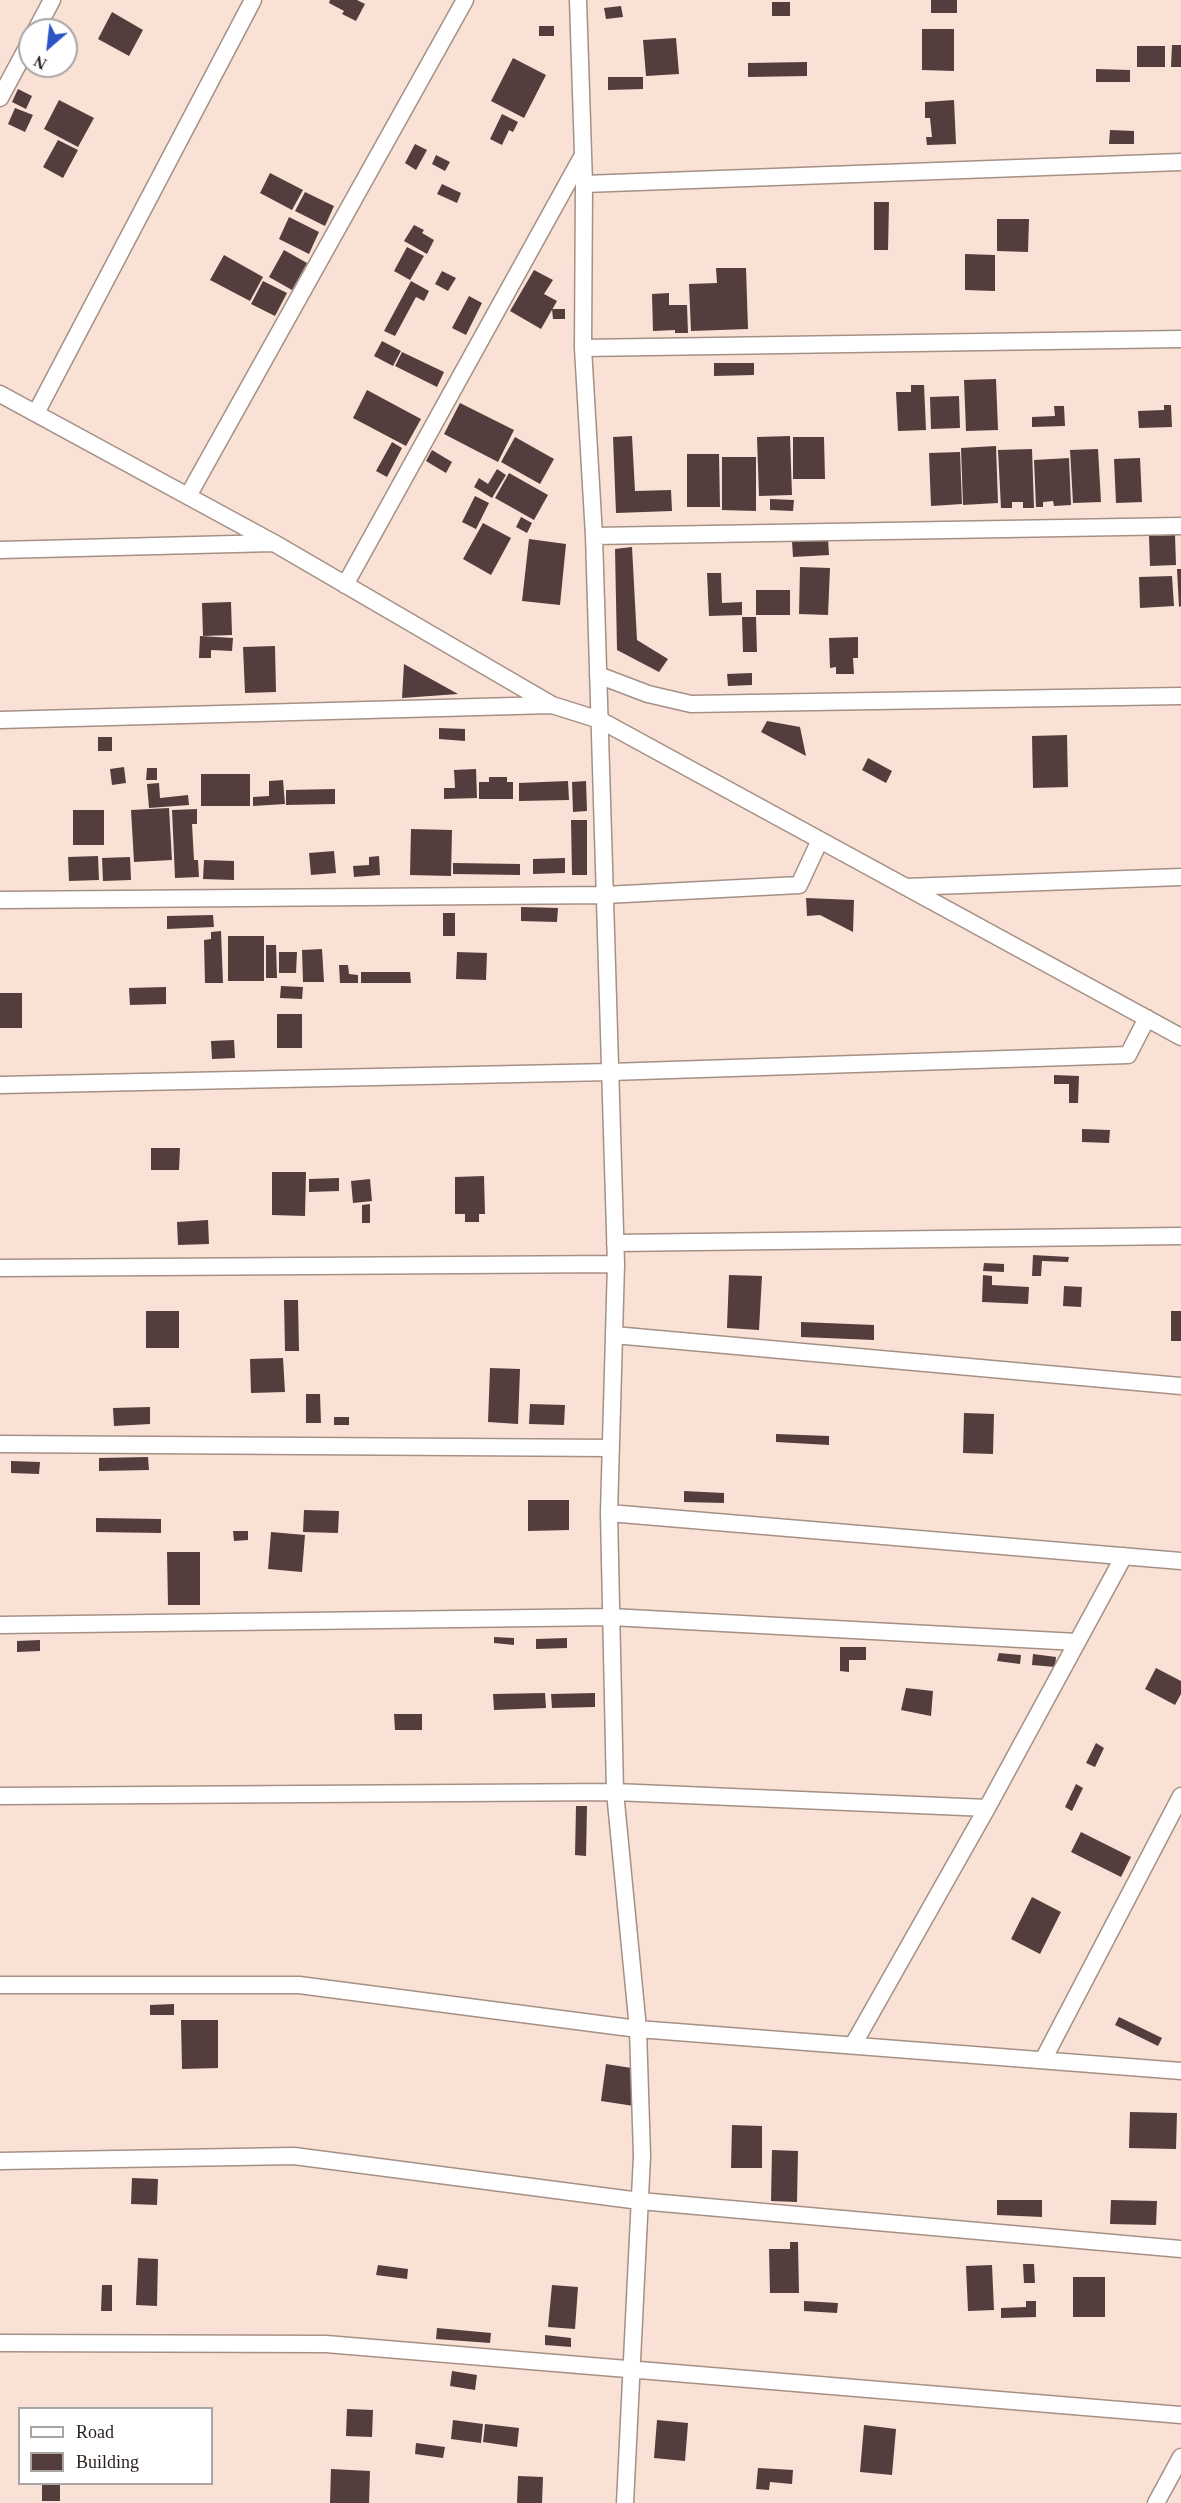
<!DOCTYPE html>
<html>
<head>
<meta charset="utf-8">
<style>
	body { margin:0 }
	#map { position:relative; width:1181px; height:2503px; overflow:hidden; background:#f9e1d6; font-family:Georgia,serif }
	canvas { display:block }
	.legend { position:absolute; left:18px; top:2407px; width:195px; height:78px; box-sizing:border-box; background:#fff; border:2px solid #a9a5a4; margin:0; padding:8px 10px; list-style:none; font-size:18px; color:#281f1b }
	.legend li { display:flex; align-items:center; gap:12px; height:30px }
	.legend b { width:30px; border:2px solid #a9a5a4 }
	.north { position:absolute; left:18px; top:18px; width:60px; height:60px; box-sizing:border-box; background:#fff; border:2px solid #a9a5a4; border-radius:50%; rotate:208deg; font-size:16px; font-weight:700; line-height:24px; text-align:center; color:#281f1b }
	.north::after { content:''; display:block; margin:auto; width:21px; height:27px; background:#2c54c4; clip-path:polygon(50% 0,100% 100%,50% 72%,0 100%) }
</style>
</head>
<body>
<div id="map">
<canvas width="1181" height="2503"></canvas>
<ul class="legend">
<li><b style="height:8px;background:#fff"></b>Road</li>
<li><b style="height:16px;background:#533e3d"></b>Building</li>
</ul>
<div class="north">N</div>
</div>
<script>
const g = document.querySelector('canvas').getContext('2d');
g.lineJoin = 'round';
function fillPath(path, color) {
  g.fillStyle = color;
  g.fill(path, 'evenodd');
}
function trace(path, color, width, dash) {
  g.strokeStyle = color;
  g.lineWidth = width;
  g.lineCap = dash ? 'butt' : 'round';
  g.setLineDash(dash || []);
  g.stroke(path);
}
fillPath(new Path2D(`
	M 330,0 L 357,0 L 365,4 L 356,21 L 342,14 L 344,11 L 329,3 Z
	M 931,0 L 957,0 L 957,13 L 931,13 Z
	M 772,2 L 790,2 L 790,16 L 772,16 Z
	M 621,6 L 623,17 L 606,19 L 604,8 Z
	M 112,12 L 143,30 L 129,56 L 98,39 Z
	M 539,26 L 554,26 L 554,36 L 539,36 Z
	M 922,29 L 954,29 L 954,71 L 922,70 Z
	M 676,38 L 679,74 L 646,76 L 643,40 Z
	M 1172,45 L 1181,45 L 1181,67 L 1171,67 Z
	M 1137,46 L 1165,46 L 1165,67 L 1137,67 Z
	M 513,58 L 546,75 L 524,118 L 491,101 Z
	M 807,62 L 807,76 L 748,77 L 748,63 Z
	M 1096,69 L 1130,70 L 1130,82 L 1096,82 Z
	M 608,77 L 643,77 L 643,89 L 608,90 Z
	M 18,89 L 32,96 L 26,109 L 12,102 Z
	M 59,100 L 94,118 L 78,147 L 44,129 Z
	M 954,100 L 956,144 L 927,145 L 926,137 L 932,137 L 930,118 L 925,118 L 925,102 Z
	M 15,108 L 33,115 L 25,132 L 8,124 Z
	M 502,114 L 518,122 L 513,132 L 509,130 L 502,145 L 490,139 Z
	M 1110,130 L 1134,131 L 1134,144 L 1109,144 Z
	M 58,140 L 78,150 L 63,178 L 43,167 Z
	M 415,144 L 427,150 L 416,170 L 405,163 Z
	M 436,155 L 450,162 L 445,171 L 432,164 Z
	M 270,173 L 303,190 L 292,210 L 260,193 Z
	M 442,184 L 461,193 L 457,203 L 437,194 Z
	M 305,192 L 334,206 L 325,226 L 295,211 Z
	M 874,202 L 889,202 L 888,250 L 874,250 Z
	M 289,217 L 319,232 L 309,254 L 279,239 Z
	M 997,219 L 1029,219 L 1028,252 L 997,251 Z
	M 414,225 L 424,230 L 422,233 L 434,240 L 427,254 L 404,241 Z
	M 407,247 L 424,256 L 410,280 L 394,271 Z
	M 284,250 L 307,263 L 292,290 L 269,277 Z
	M 965,254 L 995,255 L 995,291 L 965,290 Z
	M 224,255 L 263,277 L 250,301 L 210,280 Z
	M 716,268 L 746,268 L 748,329 L 691,331 L 689,284 L 717,283 Z
	M 534,270 L 553,280 L 544,294 L 557,301 L 541,329 L 510,311 Z
	M 442,271 L 456,278 L 448,291 L 435,284 Z
	M 263,281 L 287,293 L 275,316 L 251,304 Z
	M 411,281 L 429,291 L 424,301 L 416,297 L 395,336 L 384,331 Z
	M 669,293 L 669,305 L 687,305 L 688,333 L 675,333 L 675,330 L 653,331 L 652,294 Z
	M 469,296 L 482,303 L 466,335 L 452,328 Z
	M 552,309 L 565,309 L 565,319 L 553,319 Z
	M 382,341 L 401,351 L 393,366 L 374,356 Z
	M 402,352 L 444,372 L 437,387 L 395,366 Z
	M 714,363 L 754,363 L 754,375 L 714,376 Z
	M 996,379 L 998,430 L 966,431 L 964,380 Z
	M 911,385 L 924,385 L 926,430 L 898,431 L 896,392 L 911,392 Z
	M 367,390 L 421,419 L 406,446 L 353,418 Z
	M 959,396 L 960,428 L 931,429 L 930,397 Z
	M 460,403 L 514,430 L 498,462 L 444,434 Z
	M 1164,405 L 1171,405 L 1172,427 L 1139,428 L 1138,411 L 1164,410 Z
	M 1054,406 L 1064,406 L 1065,426 L 1032,427 L 1032,417 L 1055,416 Z
	M 632,436 L 635,491 L 671,490 L 672,511 L 616,513 L 613,437 Z
	M 790,436 L 792,495 L 759,496 L 757,437 Z
	M 515,437 L 554,459 L 540,484 L 501,462 Z
	M 793,437 L 824,437 L 825,479 L 793,479 Z
	M 392,442 L 402,448 L 387,477 L 376,471 Z
	M 996,446 L 998,503 L 963,505 L 961,448 Z
	M 1032,449 L 1034,508 L 1023,508 L 1023,502 L 1012,502 L 1012,508 L 1001,508 L 998,450 Z
	M 1098,449 L 1101,502 L 1073,503 L 1070,450 Z
	M 432,450 L 452,462 L 446,473 L 426,461 Z
	M 960,452 L 962,504 L 931,506 L 929,453 Z
	M 687,454 L 719,454 L 720,507 L 687,507 Z
	M 722,457 L 756,457 L 756,511 L 722,510 Z
	M 1069,458 L 1071,505 L 1054,506 L 1053,501 L 1043,502 L 1043,507 L 1036,507 L 1034,460 Z
	M 1140,458 L 1142,502 L 1116,503 L 1114,459 Z
	M 497,469 L 506,475 L 492,498 L 474,487 L 479,478 L 488,484 Z
	M 509,473 L 548,495 L 534,520 L 495,498 Z
	M 475,496 L 489,503 L 476,529 L 462,522 Z
	M 770,499 L 794,500 L 793,511 L 770,510 Z
	M 521,517 L 532,523 L 527,533 L 516,527 Z
	M 483,523 L 511,538 L 491,575 L 463,559 Z
	M 1175,535 L 1176,565 L 1150,566 L 1149,536 Z
	M 529,539 L 566,544 L 560,605 L 522,601 Z
	M 828,539 L 829,555 L 793,557 L 792,541 Z
	M 632,547 L 637,640 L 668,659 L 659,672 L 617,650 L 615,549 Z
	M 800,567 L 830,568 L 828,615 L 799,614 Z
	M 1177,569 L 1181,569 L 1181,606 L 1179,607 Z
	M 707,573 L 721,573 L 722,603 L 742,602 L 742,615 L 709,616 Z
	M 1172,576 L 1174,606 L 1140,608 L 1139,577 Z
	M 756,590 L 790,590 L 790,615 L 756,615 Z
	M 231,602 L 232,635 L 203,636 L 202,603 Z
	M 742,617 L 756,617 L 757,652 L 743,652 Z
	M 200,636 L 233,638 L 232,651 L 211,650 L 211,658 L 199,658 Z
	M 858,637 L 858,658 L 853,658 L 854,674 L 836,674 L 836,667 L 830,668 L 829,638 Z
	M 275,646 L 276,692 L 245,693 L 243,647 Z
	M 404,664 L 458,694 L 402,698 Z
	M 752,673 L 752,685 L 728,686 L 727,674 Z
	M 767,721 L 800,727 L 806,756 L 761,732 Z
	M 439,728 L 465,729 L 465,741 L 439,739 Z
	M 1067,735 L 1068,787 L 1033,788 L 1032,736 Z
	M 98,737 L 112,737 L 112,751 L 98,751 Z
	M 868,758 L 892,771 L 886,783 L 862,770 Z
	M 124,767 L 126,783 L 112,785 L 110,769 Z
	M 147,768 L 157,768 L 157,780 L 146,780 Z
	M 476,769 L 477,798 L 444,799 L 444,788 L 455,788 L 454,770 Z
	M 201,774 L 250,774 L 250,806 L 201,806 Z
	M 489,777 L 507,777 L 507,782 L 513,782 L 513,799 L 479,799 L 479,782 L 489,782 Z
	M 283,780 L 285,804 L 253,806 L 253,797 L 269,796 L 269,781 Z
	M 568,781 L 569,800 L 519,801 L 519,783 Z
	M 586,781 L 587,811 L 573,812 L 572,782 Z
	M 159,783 L 160,798 L 188,795 L 189,805 L 149,808 L 147,784 Z
	M 335,789 L 335,804 L 286,805 L 286,790 Z
	M 169,808 L 172,860 L 134,862 L 131,810 Z
	M 197,809 L 197,824 L 192,824 L 194,860 L 198,860 L 199,877 L 175,878 L 172,810 Z
	M 73,810 L 104,810 L 104,845 L 73,845 Z
	M 571,820 L 587,820 L 587,875 L 572,875 Z
	M 411,829 L 452,830 L 451,876 L 410,875 Z
	M 334,851 L 336,873 L 311,875 L 309,853 Z
	M 98,856 L 99,880 L 69,881 L 68,857 Z
	M 379,856 L 380,875 L 354,877 L 353,866 L 369,865 L 369,857 Z
	M 130,857 L 131,880 L 103,881 L 102,858 Z
	M 565,858 L 565,873 L 533,874 L 533,859 Z
	M 204,860 L 234,861 L 234,880 L 203,879 Z
	M 453,863 L 520,864 L 520,875 L 453,874 Z
	M 806,898 L 854,900 L 853,932 L 820,915 L 807,916 Z
	M 521,907 L 558,908 L 557,922 L 521,921 Z
	M 443,913 L 455,913 L 455,936 L 443,936 Z
	M 213,915 L 214,927 L 167,929 L 167,916 Z
	M 221,931 L 223,983 L 205,983 L 204,940 L 211,939 L 211,932 Z
	M 228,936 L 264,936 L 264,981 L 228,981 Z
	M 266,945 L 276,945 L 277,978 L 266,978 Z
	M 322,949 L 324,982 L 303,982 L 302,950 Z
	M 279,952 L 297,952 L 296,973 L 279,973 Z
	M 457,952 L 487,953 L 486,980 L 456,979 Z
	M 339,965 L 348,965 L 349,974 L 358,975 L 358,983 L 340,983 Z
	M 361,972 L 410,972 L 411,983 L 361,983 Z
	M 281,986 L 303,987 L 302,999 L 280,998 Z
	M 166,987 L 166,1004 L 130,1005 L 129,988 Z
	M 0,993 L 22,993 L 22,1028 L 0,1028 Z
	M 277,1014 L 302,1014 L 302,1048 L 277,1048 Z
	M 234,1040 L 235,1058 L 212,1059 L 211,1041 Z
	M 1054,1075 L 1079,1076 L 1078,1103 L 1069,1103 L 1069,1084 L 1054,1084 Z
	M 1082,1129 L 1110,1130 L 1109,1143 L 1082,1142 Z
	M 151,1148 L 180,1148 L 179,1170 L 151,1170 Z
	M 272,1172 L 306,1172 L 305,1216 L 272,1215 Z
	M 484,1176 L 485,1214 L 479,1214 L 479,1222 L 465,1222 L 465,1214 L 455,1214 L 455,1177 Z
	M 339,1178 L 339,1191 L 309,1192 L 309,1179 Z
	M 370,1179 L 372,1201 L 353,1203 L 351,1181 Z
	M 370,1204 L 370,1223 L 362,1223 L 362,1205 Z
	M 208,1220 L 209,1244 L 178,1245 L 177,1222 Z
	M 1033,1255 L 1069,1257 L 1068,1262 L 1042,1261 L 1041,1276 L 1032,1276 Z
	M 984,1263 L 1004,1264 L 1004,1272 L 983,1271 Z
	M 729,1275 L 762,1276 L 759,1330 L 727,1328 Z
	M 983,1275 L 992,1276 L 992,1285 L 1029,1287 L 1028,1304 L 982,1302 Z
	M 1064,1286 L 1082,1287 L 1081,1307 L 1063,1306 Z
	M 284,1300 L 298,1300 L 299,1351 L 285,1351 Z
	M 146,1311 L 179,1311 L 179,1348 L 146,1348 Z
	M 1171,1311 L 1181,1311 L 1181,1341 L 1171,1341 Z
	M 801,1322 L 874,1325 L 874,1340 L 801,1337 Z
	M 283,1358 L 285,1392 L 251,1393 L 250,1359 Z
	M 490,1368 L 520,1369 L 518,1424 L 488,1422 Z
	M 306,1394 L 320,1394 L 321,1423 L 306,1423 Z
	M 530,1404 L 565,1405 L 564,1425 L 529,1424 Z
	M 150,1407 L 150,1424 L 114,1426 L 113,1408 Z
	M 964,1413 L 994,1414 L 993,1454 L 963,1453 Z
	M 334,1417 L 349,1417 L 349,1425 L 334,1425 Z
	M 776,1434 L 829,1436 L 829,1445 L 776,1442 Z
	M 148,1457 L 149,1470 L 99,1471 L 99,1458 Z
	M 11,1461 L 40,1462 L 39,1474 L 11,1473 Z
	M 684,1491 L 724,1493 L 724,1503 L 684,1502 Z
	M 528,1500 L 569,1500 L 569,1530 L 528,1531 Z
	M 304,1510 L 339,1511 L 338,1533 L 303,1532 Z
	M 96,1518 L 161,1519 L 161,1533 L 96,1532 Z
	M 233,1531 L 248,1531 L 248,1540 L 234,1541 Z
	M 271,1532 L 305,1535 L 302,1572 L 268,1569 Z
	M 167,1552 L 200,1552 L 200,1605 L 168,1605 Z
	M 494,1637 L 514,1638 L 514,1645 L 494,1643 Z
	M 567,1638 L 567,1648 L 536,1649 L 536,1639 Z
	M 40,1640 L 40,1651 L 17,1652 L 17,1641 Z
	M 840,1647 L 866,1647 L 866,1660 L 849,1660 L 849,1672 L 840,1671 Z
	M 999,1653 L 1021,1655 L 1020,1664 L 997,1661 Z
	M 1033,1654 L 1056,1657 L 1055,1667 L 1032,1665 Z
	M 1156,1668 L 1181,1681 L 1181,1694 L 1175,1705 L 1145,1689 Z
	M 906,1688 L 933,1691 L 931,1716 L 901,1710 Z
	M 545,1693 L 546,1708 L 494,1710 L 493,1694 Z
	M 595,1693 L 595,1707 L 552,1708 L 551,1694 Z
	M 394,1714 L 422,1714 L 422,1730 L 395,1730 Z
	M 1096,1743 L 1104,1748 L 1095,1767 L 1086,1763 Z
	M 1076,1784 L 1083,1788 L 1072,1811 L 1065,1807 Z
	M 576,1806 L 587,1806 L 586,1856 L 575,1855 Z
	M 1081,1832 L 1131,1857 L 1121,1877 L 1071,1852 Z
	M 1032,1897 L 1061,1912 L 1040,1954 L 1011,1939 Z
	M 174,2004 L 174,2015 L 150,2015 L 150,2005 Z
	M 1119,2017 L 1162,2038 L 1158,2046 L 1115,2025 Z
	M 181,2020 L 218,2020 L 218,2068 L 182,2069 Z
	M 606,2064 L 638,2069 L 634,2106 L 601,2101 Z
	M 1130,2112 L 1177,2113 L 1176,2149 L 1129,2148 Z
	M 732,2125 L 762,2126 L 762,2168 L 731,2168 Z
	M 772,2150 L 798,2151 L 797,2202 L 771,2201 Z
	M 132,2178 L 158,2179 L 157,2205 L 131,2204 Z
	M 997,2200 L 1042,2200 L 1042,2217 L 997,2215 Z
	M 1111,2200 L 1157,2201 L 1156,2225 L 1110,2224 Z
	M 790,2242 L 798,2242 L 799,2293 L 770,2293 L 769,2249 L 790,2249 Z
	M 138,2258 L 158,2259 L 157,2306 L 136,2305 Z
	M 1023,2264 L 1034,2264 L 1035,2283 L 1024,2283 Z
	M 378,2265 L 408,2269 L 407,2279 L 376,2275 Z
	M 992,2265 L 994,2310 L 968,2311 L 966,2266 Z
	M 1073,2277 L 1105,2277 L 1105,2317 L 1073,2317 Z
	M 102,2285 L 112,2285 L 112,2311 L 101,2311 Z
	M 552,2285 L 578,2287 L 575,2329 L 548,2327 Z
	M 804,2301 L 838,2303 L 837,2313 L 804,2311 Z
	M 1026,2301 L 1036,2301 L 1036,2317 L 1001,2318 L 1001,2308 L 1026,2307 Z
	M 437,2328 L 491,2333 L 490,2343 L 436,2339 Z
	M 545,2335 L 571,2338 L 571,2347 L 545,2345 Z
	M 452,2371 L 477,2375 L 475,2390 L 450,2386 Z
	M 347,2409 L 373,2410 L 372,2437 L 346,2436 Z
	M 453,2420 L 483,2424 L 481,2443 L 451,2439 Z
	M 657,2420 L 688,2423 L 685,2461 L 654,2458 Z
	M 485,2424 L 519,2428 L 517,2447 L 483,2442 Z
	M 864,2425 L 896,2429 L 892,2475 L 860,2472 Z
	M 416,2443 L 445,2447 L 443,2458 L 415,2454 Z
	M 758,2468 L 793,2470 L 792,2484 L 770,2482 L 769,2490 L 756,2489 Z
	M 331,2469 L 370,2471 L 369,2503 L 330,2503 Z
	M 518,2476 L 543,2477 L 542,2503 L 517,2503 Z
	M 42,2484 L 60,2484 L 60,2501 L 42,2501 Z`), '#533e3d');
const street = new Path2D(`
	M 578,0 L 584,184 L 583,348 L 594,536 L 616,1264 L 609,1513 L 615,1792 L 638,2029 L 642,2156 L 625,2503
	M 36,30 L 52,0
	M 0,98 L 30,42
	M 584,184 L 1181,162
	M 583,348 L 1181,339
	M 0,394 L 274,543 L 552,705 L 600,720 L 1181,1037
	M 36,413 L 253,0
	M 188,496 L 465,0
	M 594,536 L 1181,526
	M 0,550 L 273,543
	M 345,585 L 583,155
	M 598,675 L 648,694 L 691,704 L 1181,696
	M 0,720 L 551,705
	M 906,887 L 1181,877
	M 0,900 L 605,895 L 799,885 L 820,840
	M 0,1085 L 610,1072 L 1128,1055 L 1147,1018
	M 615,1243 L 1181,1236
	M 0,1268 L 616,1264
	M 614,1335 L 1181,1386
	M 0,1444 L 611,1448
	M 609,1513 L 1181,1561
	M 0,1625 L 611,1617 L 1077,1642
	M 0,1796 L 615,1792 L 987,1808
	M 0,1985 L 299,1985 L 638,2029 L 1181,2071
	M 853,2045 L 987,1808 L 1124,1556
	M 1043,2060 L 1181,1796
	M 0,2161 L 294,2156 L 640,2201 L 1181,2249
	M 0,2343 L 326,2344 L 1181,2415
	M 1156,2503 L 1181,2457`);
trace(street, '#a59085', 19);
trace(street, '#fff', 16);
</script>
</body>
</html>
